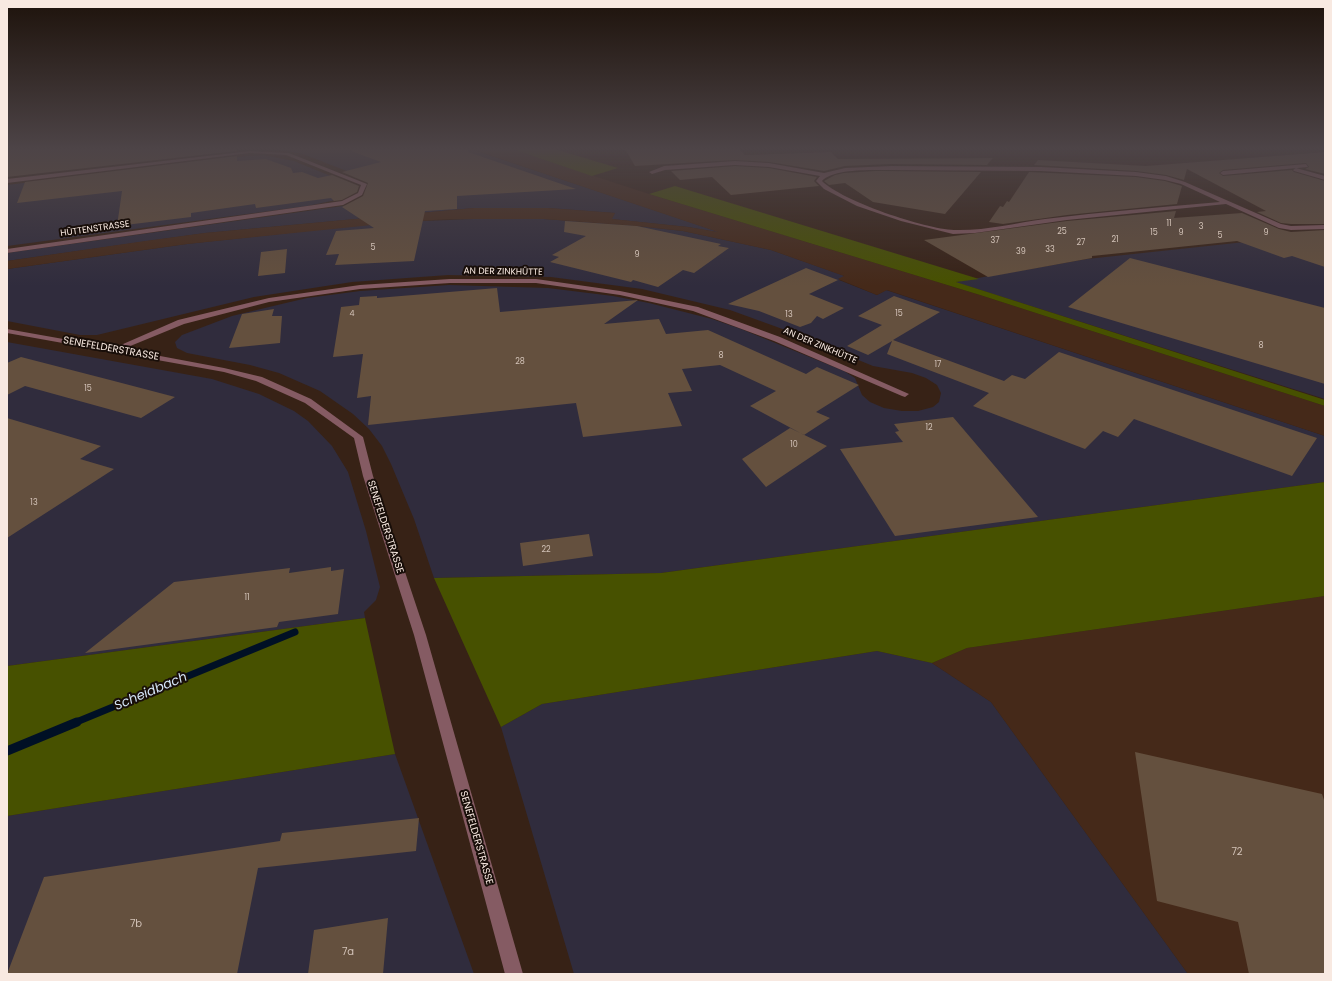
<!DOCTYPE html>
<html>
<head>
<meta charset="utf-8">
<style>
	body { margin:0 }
	#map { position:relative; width:1332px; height:981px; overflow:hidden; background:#372216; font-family:Poppins,sans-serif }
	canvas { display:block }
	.frame { position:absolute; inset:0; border:8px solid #f8e9e1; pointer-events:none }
</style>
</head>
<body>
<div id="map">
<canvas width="1332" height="981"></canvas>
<div class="frame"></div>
</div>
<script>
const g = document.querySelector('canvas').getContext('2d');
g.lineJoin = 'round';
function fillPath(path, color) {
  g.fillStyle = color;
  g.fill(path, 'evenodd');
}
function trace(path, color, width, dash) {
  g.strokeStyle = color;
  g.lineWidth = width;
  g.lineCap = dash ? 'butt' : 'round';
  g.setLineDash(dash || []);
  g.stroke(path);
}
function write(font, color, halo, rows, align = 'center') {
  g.font = font + ' Poppins,sans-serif';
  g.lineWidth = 4;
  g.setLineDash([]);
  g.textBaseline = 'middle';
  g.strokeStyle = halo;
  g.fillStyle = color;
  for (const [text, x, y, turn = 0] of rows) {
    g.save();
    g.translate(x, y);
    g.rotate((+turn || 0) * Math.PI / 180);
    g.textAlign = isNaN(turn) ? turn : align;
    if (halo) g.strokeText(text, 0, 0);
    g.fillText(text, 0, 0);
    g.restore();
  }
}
fillPath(new Path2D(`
	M 275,149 L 471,149 L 722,233 L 688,227 L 611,219 L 615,213 L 548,208 L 474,208 L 205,233 L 7,261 L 7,253 L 343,206 L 357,202 L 374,192 L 367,179 L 303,154 Z
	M 264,155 L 294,161 L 343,181 L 336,200 L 307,206 L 7,246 L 7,185 L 232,157 Z
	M 497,218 L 544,219 L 637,226 L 683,231 L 771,250 L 845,276 L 839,280 L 877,295 L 886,290 L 1325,436 L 1325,482 L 661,573 L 434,578 L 414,519 L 391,464 L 382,446 L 369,429 L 353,414 L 320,391 L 279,373 L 250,365 L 187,353 L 177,348 L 175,342 L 182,335 L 232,316 L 269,307 L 307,298 L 360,291 L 449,285 L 548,288 L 613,296 L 649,303 L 712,319 L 741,329 L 844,371 L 855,378 L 862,395 L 870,402 L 884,408 L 902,411 L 918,411 L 933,407 L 939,402 L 941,393 L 937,385 L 926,378 L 912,373 L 873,366 L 788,331 L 730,310 L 642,289 L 551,277 L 448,275 L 352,282 L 254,297 L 97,335 L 80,335 L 7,321 L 7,269 L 187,244 L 352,226 L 401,222 Z
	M 1325,230 L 1325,399 L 955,282 L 1087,259 L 1254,241 Z
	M 7,342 L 212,379 L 259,394 L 294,411 L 308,421 L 332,446 L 348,472 L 366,531 L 380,587 L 376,600 L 364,612 L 365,618 L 7,666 Z
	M 877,651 L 932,663 L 991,702 L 1188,974 L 574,974 L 501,727 L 542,704 Z
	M 395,754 L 474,974 L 7,974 L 7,816 Z`), '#302c3d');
fillPath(new Path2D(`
	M 471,149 L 512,149 L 649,194 L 980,295 L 1325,406 L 1325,436 L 887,290 L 877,295 L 838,279 L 844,276 L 771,250 L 683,231 L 637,226 L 544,219 L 450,219 L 401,222 L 187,244 L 7,269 L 7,261 L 145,241 L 205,233 L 474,208 L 548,208 L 615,213 L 612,219 L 688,227 L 718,232 Z
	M 1325,596 L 1325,974 L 1188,974 L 991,702 L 932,663 L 967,648 Z`), '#452919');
fillPath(new Path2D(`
	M 512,149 L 555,149 L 618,168 L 592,176 Z
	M 675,186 L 979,279 L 956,282 L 1325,400 L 1325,406 L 980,295 L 649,194 Z
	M 1325,482 L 1325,596 L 967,648 L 932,663 L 877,651 L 542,704 L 501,727 L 434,578 L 661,573 Z
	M 365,618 L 395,754 L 7,816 L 7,666 Z`), '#475100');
trace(new Path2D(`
	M 74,723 L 295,632`), '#001025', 7);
trace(new Path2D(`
	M 7,751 L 77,722`), '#001025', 9);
fillPath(new Path2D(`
	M 7,149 L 236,149 L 237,151 L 7,177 Z
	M 352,149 L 468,149 L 468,152 L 576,189 L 457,196 L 457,209 L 425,211 L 414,261 L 335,265 L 339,254 L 326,255 L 336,231 L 374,228 L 342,207 L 363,196 L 368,183 L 342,172 L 381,162 L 351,151 Z
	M 625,149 L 739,149 L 745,155 L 831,152 L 838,159 L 993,158 L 987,165 L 891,164 L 845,166 L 824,171 L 769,162 L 735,160 L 635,166 Z
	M 1325,152 L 1325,174 L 1305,169 L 1309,167 L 1306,163 L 1223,170 L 1219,173 L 1223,176 L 1292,170 L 1294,172 L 1325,181 L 1325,224 L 1291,224 L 1281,223 L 1257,212 L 1266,211 L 1187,169 L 1184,180 L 1166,175 L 1136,171 L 1034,165 L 1038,160 L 1146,166 Z
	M 237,156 L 237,161 L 266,159 L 291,168 L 293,173 L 302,172 L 318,178 L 332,175 L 359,186 L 357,192 L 342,200 L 334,201 L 331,198 L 256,208 L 255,204 L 191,213 L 191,217 L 117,226 L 122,191 L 17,203 L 25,182 Z
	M 735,166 L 769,168 L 817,177 L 814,181 L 819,186 L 731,195 L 712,177 L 680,180 L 671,171 Z
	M 875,171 L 884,171 L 981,172 L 945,214 L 873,202 L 845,183 L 829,185 L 824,181 L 835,175 L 844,173 Z
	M 1029,172 L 1136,177 L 1165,181 L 1182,186 L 1177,204 L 1067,215 L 1003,224 L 989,222 L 1000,206 L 1003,207 L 1007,201 L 1009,202 Z
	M 1176,211 L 1174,218 L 1242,213 L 1279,229 L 1291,232 L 1325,230 L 1325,267 L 1292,256 L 1284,258 L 1237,241 L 1092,256 L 1092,258 L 988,277 L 924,240 L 1067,221 Z
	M 565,221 L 637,226 L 721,244 L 718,246 L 729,248 L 694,273 L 683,270 L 658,287 L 633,280 L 631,282 L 550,262 L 559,257 L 552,255 L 586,236 L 564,232 Z
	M 287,249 L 285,273 L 258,276 L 261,252 Z
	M 1130,258 L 1325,308 L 1325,384 L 1068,307 Z
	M 806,268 L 838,280 L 809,294 L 844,308 L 823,319 L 817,316 L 811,323 L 800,327 L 759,311 L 728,304 Z
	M 497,288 L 500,312 L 638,300 L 604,324 L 659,319 L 666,334 L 708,330 L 806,374 L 817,367 L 859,385 L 816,412 L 830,418 L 804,435 L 750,406 L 776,391 L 720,365 L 682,369 L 692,391 L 668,393 L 682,426 L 583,437 L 576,403 L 368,425 L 371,396 L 357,398 L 363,354 L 333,357 L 341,307 L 359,305 L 360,297 L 377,296 L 377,298 Z
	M 894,296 L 940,312 L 893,340 L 1004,381 L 1012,375 L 1025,379 L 1059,352 L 1317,438 L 1292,476 L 1134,419 L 1118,437 L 1103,431 L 1085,449 L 973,406 L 989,393 L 887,354 L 892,341 L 868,355 L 847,346 L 882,325 L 858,316 Z
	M 274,309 L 272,316 L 282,316 L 280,343 L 229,348 L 242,314 Z
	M 21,357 L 114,381 L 175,397 L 141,418 L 25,386 L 7,395 L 7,363 Z
	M 953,417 L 1038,517 L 895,536 L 840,449 L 903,442 L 895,432 L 899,431 L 894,424 Z
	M 7,418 L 101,446 L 80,459 L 114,469 L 7,538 Z
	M 790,428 L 827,446 L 766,487 L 742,459 Z
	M 589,534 L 593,556 L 523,566 L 520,543 Z
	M 331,567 L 331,571 L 344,569 L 338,614 L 279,622 L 277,627 L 85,653 L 174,582 L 290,568 L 289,573 Z
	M 1135,752 L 1322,794 L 1325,803 L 1325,974 L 1249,974 L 1238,922 L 1157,901 Z
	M 419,818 L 416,851 L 258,868 L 237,974 L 7,974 L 44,877 L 280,841 L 282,833 Z
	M 388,918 L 383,974 L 308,974 L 314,930 Z`), '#64503e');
fillPath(new Path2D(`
	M 250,151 L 289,153 L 367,184 L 362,195 L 343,205 L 7,253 L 7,249 L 342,201 L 358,193 L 361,185 L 286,155 L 250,153 L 7,183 L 7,179 Z
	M 735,161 L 769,163 L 824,173 L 845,168 L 891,166 L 1041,167 L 1136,172 L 1166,176 L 1185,182 L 1281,224 L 1291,226 L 1325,225 L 1325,229 L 1291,230 L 1279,228 L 1226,204 L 1067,220 L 975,233 L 953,234 L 901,221 L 857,206 L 824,189 L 816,181 L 820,176 L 769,167 L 735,165 L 665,170 L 652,174 L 649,172 L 664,166 ZM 891,170 L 1041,171 L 1136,176 L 1165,180 L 1181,184 L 1220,202 C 1162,207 1103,212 1045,219 C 1015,223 985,231 954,230 C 925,229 842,201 822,181 C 833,168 874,170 891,170 Z
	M 1306,164 L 1308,167 L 1223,175 L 1220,173 L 1223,171 Z
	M 1296,168 L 1325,176 L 1325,180 L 1294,171 L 1293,170 Z
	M 450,279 L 536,279 L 620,291 L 698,307 L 780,337 L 909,394 L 905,397 L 902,396 L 774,341 L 693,311 L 620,295 L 536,283 L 450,283 L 360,289 L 269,302 L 184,324 L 123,349 L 224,368 L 262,377 L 311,399 L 363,437 L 373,476 L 426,635 L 523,974 L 505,974 L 414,635 L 363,476 L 354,438 L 305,403 L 256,381 L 224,372 L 7,333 L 7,329 L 114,348 L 178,320 L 269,298 L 360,285 Z`), '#855b63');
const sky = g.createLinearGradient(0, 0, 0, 286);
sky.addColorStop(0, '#1e130c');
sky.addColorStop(0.52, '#4d4447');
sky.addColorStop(1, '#4d444700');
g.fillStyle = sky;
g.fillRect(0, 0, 1332, 286);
write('8px', '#d3c3b8', null, [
	["11",1169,224],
	["3",1201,227],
	["25",1062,232],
	["15",1154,233],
	["9",1181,233],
	["9",1266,233],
	["5",1220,236],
	["21",1115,240],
	["37",995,241],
	["27",1081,243],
	["5",373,248],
	["33",1050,250],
	["39",1021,252],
	["9",637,255],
	["4",352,314],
	["15",899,314],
	["13",789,315],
	["8",1261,346],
	["8",721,356],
	["28",520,362],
	["17",938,365],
	["15",88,389],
	["12",929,428],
	["10",794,445],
	["13",34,503],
	["22",546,550],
	["11",247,598]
]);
write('9px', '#f8e9e1', '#180e09', [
	["HÜTTENSTRASSE",95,229,-8],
	["AN DER ZINKHÜTTE",503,272,1],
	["AN DER ZINKHÜTTE",820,346,23]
]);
write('10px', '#f8e9e1', '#180e09', [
	["SENEFELDERSTRASSE",111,349,10],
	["SENEFELDERSTRASSE",385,527,72],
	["SENEFELDERSTRASSE",476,838,74]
]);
write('10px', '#d3c3b8', null, [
	["72",1237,852],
	["7b",136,924],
	["7a",348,952]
]);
write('italic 13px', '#d6e6f9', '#180e09', [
	["Scheidbach",151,692,-23]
]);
</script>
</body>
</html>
